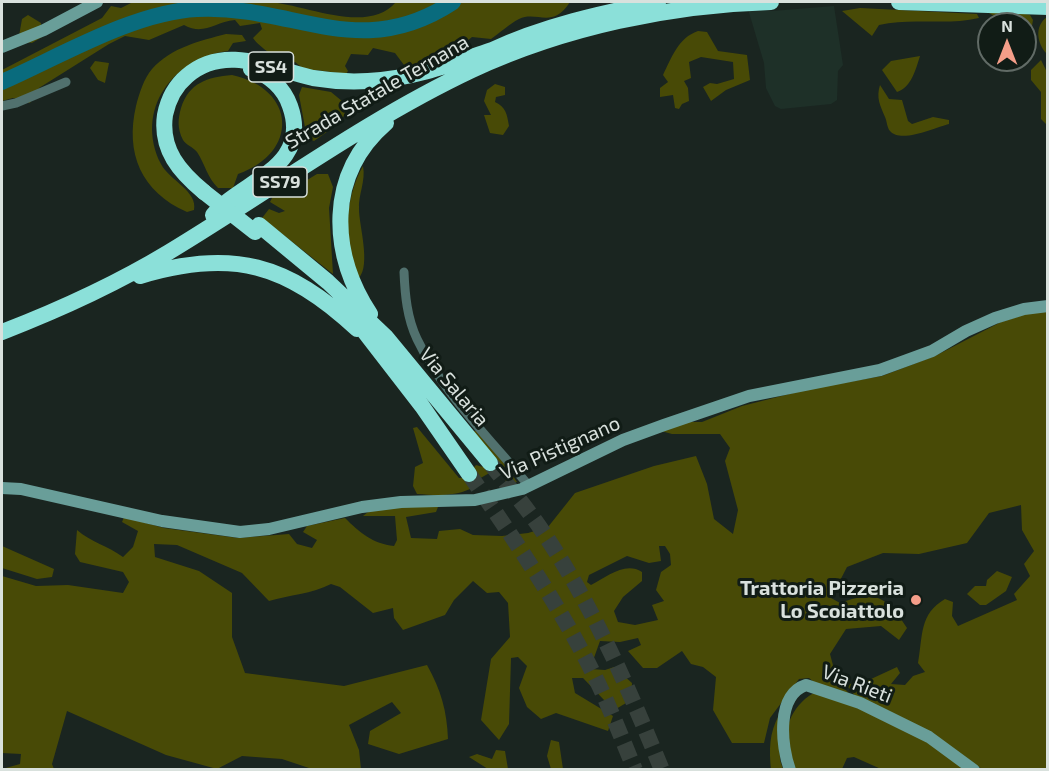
<!DOCTYPE html>
<html>
<head>
<meta charset="utf-8">
<style>
	body { margin:0 }
	#map { position:relative; width:1049px; height:771px; overflow:hidden; background:#1a2520; font-family:"Exo 2",sans-serif }
	canvas { display:block }
	.frame { position:absolute; inset:0; border:3px solid #d9e1dd; pointer-events:none }
	.north { position:absolute; left:977px; top:12px; width:60px; height:60px; box-sizing:border-box; background:#111c16; border:2px solid #616b66; border-radius:50%; rotate:0deg; font-size:16px; font-weight:700; line-height:24px; text-align:center; color:#d9e1dd }
	.north::after { content:''; display:block; margin:auto; width:21px; height:27px; background:#f49e89; clip-path:polygon(50% 0,100% 100%,50% 72%,0 100%) }
</style>
</head>
<body>
<div id="map">
<canvas width="1049" height="771"></canvas>
<div class="frame"></div>
<div class="north">N</div>
</div>
<script>
const g = document.querySelector('canvas').getContext('2d');
g.lineJoin = 'round';
function fillPath(path, color) {
  g.fillStyle = color;
  g.fill(path, 'evenodd');
}
function trace(path, color, width, dash) {
  g.strokeStyle = color;
  g.lineWidth = width;
  g.lineCap = dash ? 'butt' : 'round';
  g.setLineDash(dash || []);
  g.stroke(path);
}
function write(font, color, halo, rows, align = 'center') {
  g.font = font + ' "Exo 2",sans-serif';
  g.lineWidth = 6;
  g.setLineDash([]);
  g.textBaseline = 'middle';
  g.strokeStyle = halo;
  g.fillStyle = color;
  for (const [text, x, y, turn = 0] of rows) {
    g.save();
    g.translate(x, y);
    g.rotate((+turn || 0) * Math.PI / 180);
    g.textAlign = isNaN(turn) ? turn : align;
    if (halo) g.strokeText(text, 0, 0);
    g.fillText(text, 0, 0);
    g.restore();
  }
}
fillPath(new Path2D(`
	M 834,6 L 843,65 L 838,71 L 837,100 L 831,104 L 781,109 L 775,106 L 766,88 L 764,63 L 748,9 L 772,11 Z`), '#1e3028');
fillPath(new Path2D(`
	M 133,2 C 177,2 223,0 267,2 C 303,3 367,36 396,2 L 570,2 C 552,30 537,10 519,19 C 509,24 500,33 491,39 L 472,37 L 449,56 L 431,66 L 404,65 L 395,53 L 373,48 L 368,55 L 351,54 L 345,66 L 348,71 L 346,74 L 316,70 L 306,71 L 295,62 L 285,65 L 277,63 C 268,49 261,49 253,38 L 262,29 L 260,23 L 240,26 L 235,20 C 214,22 204,36 184,25 L 149,40 L 125,36 L 109,44 L 39,88 L 30,103 L 13,98 L 2,101 L 2,70 L 102,18 L 111,6 L 121,8 Z
	M 860,8 L 977,14 L 979,18 C 946,26 912,17 879,25 L 872,36 L 842,11 Z
	M 1015,12 L 1030,15 L 1033,20 L 1032,26 L 1025,27 L 1025,24 L 1001,20 L 989,13 Z
	M 28,15 L 41,23 L 42,37 L 32,43 L 24,42 L 19,36 L 22,19 Z
	M 1047,17 L 1047,54 C 1037,44 1034,26 1047,17 Z
	M 698,31 L 707,32 L 718,51 L 747,55 L 750,80 L 726,90 L 711,101 L 703,87 L 710,83 L 717,84 L 734,79 L 733,62 L 701,57 L 689,62 L 691,78 L 684,81 L 688,88 L 689,101 L 682,104 L 679,109 L 675,108 L 673,95 L 660,97 L 660,88 L 668,82 L 663,75 C 672,57 678,38 698,31 Z
	M 226,34 L 242,35 L 246,41 L 233,43 L 228,51 C 173,58 134,110 161,164 C 169,180 198,191 194,210 L 187,212 C 141,192 125,153 136,106 C 139,94 144,78 152,69 C 172,47 200,41 226,34 Z
	M 920,56 C 916,69 911,88 897,92 L 882,70 L 891,61 Z
	M 1041,60 L 1047,72 L 1047,125 L 1041,119 L 1041,92 L 1031,80 L 1031,70 Z
	M 95,61 L 109,63 L 105,83 L 98,80 L 90,68 Z
	M 232,75 C 297,89 299,153 238,174 L 233,188 L 218,188 C 207,177 205,164 197,152 C 193,147 186,145 183,140 C 177,128 178,119 181,108 C 189,83 207,77 232,75 Z
	M 495,84 L 505,87 L 505,95 L 496,97 L 495,102 C 506,107 507,114 509,126 L 503,135 L 490,133 L 484,115 L 491,115 L 484,101 L 487,90 Z
	M 880,85 L 889,99 L 902,100 L 908,121 L 912,124 L 933,117 L 949,120 L 949,124 C 936,127 901,144 890,131 C 887,128 887,121 885,117 C 880,105 876,98 880,85 Z
	M 302,87 L 331,92 L 348,106 L 341,122 L 314,141 L 307,138 L 299,95 Z
	M 363,166 C 366,181 358,195 359,209 C 359,226 371,264 359,278 C 341,248 345,197 363,166 Z
	M 317,174 L 328,174 L 333,187 L 329,208 L 333,274 L 262,218 L 269,209 L 279,213 L 285,211 L 270,202 L 274,194 L 284,194 Z
	M 1047,311 L 1047,769 L 982,769 L 947,744 L 861,703 L 848,687 L 850,684 L 871,679 L 897,667 L 900,673 L 891,684 L 905,685 L 913,676 L 925,672 L 918,663 C 923,636 919,614 945,599 L 953,602 L 952,616 L 958,626 L 1017,600 L 1014,594 L 1030,576 L 1024,564 L 1034,551 L 1022,530 L 1021,505 L 989,513 L 967,543 L 919,554 L 883,553 L 847,567 L 831,598 L 840,603 C 876,590 886,596 907,628 L 899,640 L 881,626 L 846,629 L 830,654 L 837,680 L 853,698 L 821,688 L 809,678 L 799,679 L 770,718 L 764,743 L 732,743 L 713,710 L 716,677 L 703,667 L 691,664 L 682,651 L 657,668 L 643,668 L 628,651 L 641,645 L 638,638 L 620,642 L 600,641 L 590,669 L 605,670 L 614,667 L 632,683 L 631,700 L 616,709 L 605,701 L 583,678 L 572,678 L 575,693 L 613,716 L 608,731 L 556,713 L 541,719 L 527,707 L 519,688 L 527,666 L 518,657 L 511,658 L 509,724 L 499,740 L 481,720 L 491,659 L 510,637 L 508,603 L 499,592 L 487,593 L 473,581 L 454,600 L 445,615 L 403,630 L 394,618 L 393,608 L 373,613 L 340,587 L 331,584 C 312,594 289,595 269,601 L 242,573 L 177,545 L 154,544 L 155,557 L 199,571 L 232,593 L 232,637 L 245,673 L 344,686 L 427,665 C 441,690 447,711 448,739 L 399,754 L 368,744 L 370,731 L 401,713 L 392,702 L 349,725 L 359,750 L 361,769 L 312,769 L 282,759 L 242,756 L 217,769 L 166,755 L 67,711 L 52,764 L 54,769 L 2,769 L 20,764 L 21,754 L 2,753 L 2,576 L 36,586 L 68,585 L 123,593 L 129,582 L 123,572 L 80,562 L 75,554 L 77,530 C 91,542 108,546 123,557 L 133,547 L 138,531 L 122,522 L 124,517 L 164,528 L 238,538 L 289,534 L 297,544 L 312,548 L 317,540 L 303,532 L 307,526 L 345,518 C 359,532 373,544 394,546 L 397,540 L 395,516 L 363,516 C 381,500 415,507 438,507 L 436,512 L 406,517 L 411,538 L 437,539 L 439,531 L 460,529 L 473,535 L 502,536 L 528,533 L 548,527 L 575,493 L 654,466 L 696,456 L 707,484 L 714,519 L 733,534 L 738,510 L 725,461 L 730,448 L 720,434 L 672,434 L 661,431 L 689,422 L 702,422 L 742,406 L 809,389 L 882,376 L 935,356 L 1001,322 L 1026,314 ZM 659,546 L 665,546 L 670,554 L 671,565 L 661,572 L 656,590 L 664,601 L 652,605 L 658,620 L 635,625 L 618,622 L 614,611 L 623,597 L 642,581 L 642,572 C 625,561 607,577 591,585 L 587,582 L 589,575 L 627,556 L 649,563 L 661,561 Z
	M 417,427 L 459,478 L 465,478 L 476,465 L 483,467 L 470,431 L 482,431 L 517,482 L 506,485 L 505,472 L 500,467 L 470,484 L 470,489 C 453,497 434,495 417,494 L 413,486 L 415,467 L 423,463 L 413,428 Z
	M 2,546 L 54,569 L 52,577 L 37,579 L 2,568 Z
	M 997,571 L 1012,577 L 1006,591 L 986,605 L 980,605 L 967,594 L 975,586 L 986,586 L 987,580 Z
	M 817,691 L 917,733 L 966,769 L 881,769 L 854,757 L 847,758 L 842,769 L 795,769 C 794,762 790,759 788,752 C 782,726 794,703 817,691 Z
	M 779,715 L 780,760 L 783,769 L 771,770 C 769,750 769,733 779,715 Z
	M 551,740 L 559,742 L 563,769 L 551,769 L 547,756 Z
	M 496,750 L 505,751 L 508,769 L 488,769 L 469,757 L 477,754 L 492,759 Z`), '#484a06');
trace(new Path2D(`
	M 2,82 C 59,57 134,12 197,9 C 293,4 359,64 453,2`), '#096b7d', 16);
trace(new Path2D(`
	M 490,463 C 508,486 527,508 543,532 C 593,606 628,687 662,770
	M 469,474 C 516,542 563,610 599,685 C 612,713 623,741 635,770`), '#37413c', 16, [16, 8]);
trace(new Path2D(`
	M 2,106 L 16,103 L 66,82
	M 404,272 C 405,295 407,318 417,339 C 442,392 492,441 529,486`), '#51716e', 9);
trace(new Path2D(`
	M 2,47 L 44,30 L 97,2
	M 2,488 L 21,489 L 162,521 L 240,532 L 269,529 L 362,507 L 401,502 L 475,500 L 522,489 L 623,440 L 664,425 L 749,396 L 880,370 L 932,351 L 966,331 L 995,318 L 1024,309 L 1048,306
	M 790,770 C 781,746 776,695 806,685 L 860,703 L 929,737 L 974,770`), '#699e99', 12);
trace(new Path2D(`
	M 899,2 L 1048,7
	M 490,51 C 543,26 602,13 658,2
	M 204,192 C 180,172 160,150 165,115 C 168,100 175,86 187,76 C 225,43 272,69 313,78 C 331,81 350,82 368,81 C 412,79 451,64 492,50
	M 213,215 C 242,180 312,168 290,106 C 284,88 269,75 251,69
	M 259,225 L 328,282 L 386,337 L 490,463
	M 140,276 C 232,248 288,264 357,329
	M 370,314 C 330,253 326,175 386,123
	M 354,318 L 422,406 L 469,474
	M 2,332 C 59,310 116,284 169,252 C 270,191 366,120 472,70 C 565,27 670,5 771,2`), '#8be0d9', 16);
trace(new Path2D(`
	M 204,192 L 255,232`), '#8be0d9', 16);
for (const [x, y, r, color] of [
	[916,600,6,"#f49e89"]
]) {
  const dot = new Path2D();
  dot.arc(x, y, r, 0, 2 * Math.PI);
  g.fillStyle = color;
  g.fill(dot);
  trace(dot, '#111c16', 2);
}
for (const [x, y, w] of [
	[271,67,45],
	[280,182,54]
]) {
  const box = new Path2D();
  box.roundRect(x - w / 2, y - 15, w, 30, 4.5);
  g.fillStyle = '#111c16';
  g.fill(box);
  trace(box, '#d9e1dd', 1.5);
}
write('bold 18px', '#d9e1dd', null, [
	["SS4",271,67],
	["SS79",280,182]
]);
write('20px', '#d9e1dd', '#111c16', [
	["Strada Statale Ternana",377,92,-30],
	["Via Salaria",454,387,50],
	["Via Pistignano",560,448,-24],
	["Via Rieti",857,684,21]
]);
write('bold 20px', '#d9e1dd', '#111c16', [
	["Trattoria Pizzeria",904,588],
	["Lo Scoiattolo",904,611]
], 'right');
</script>
</body>
</html>
